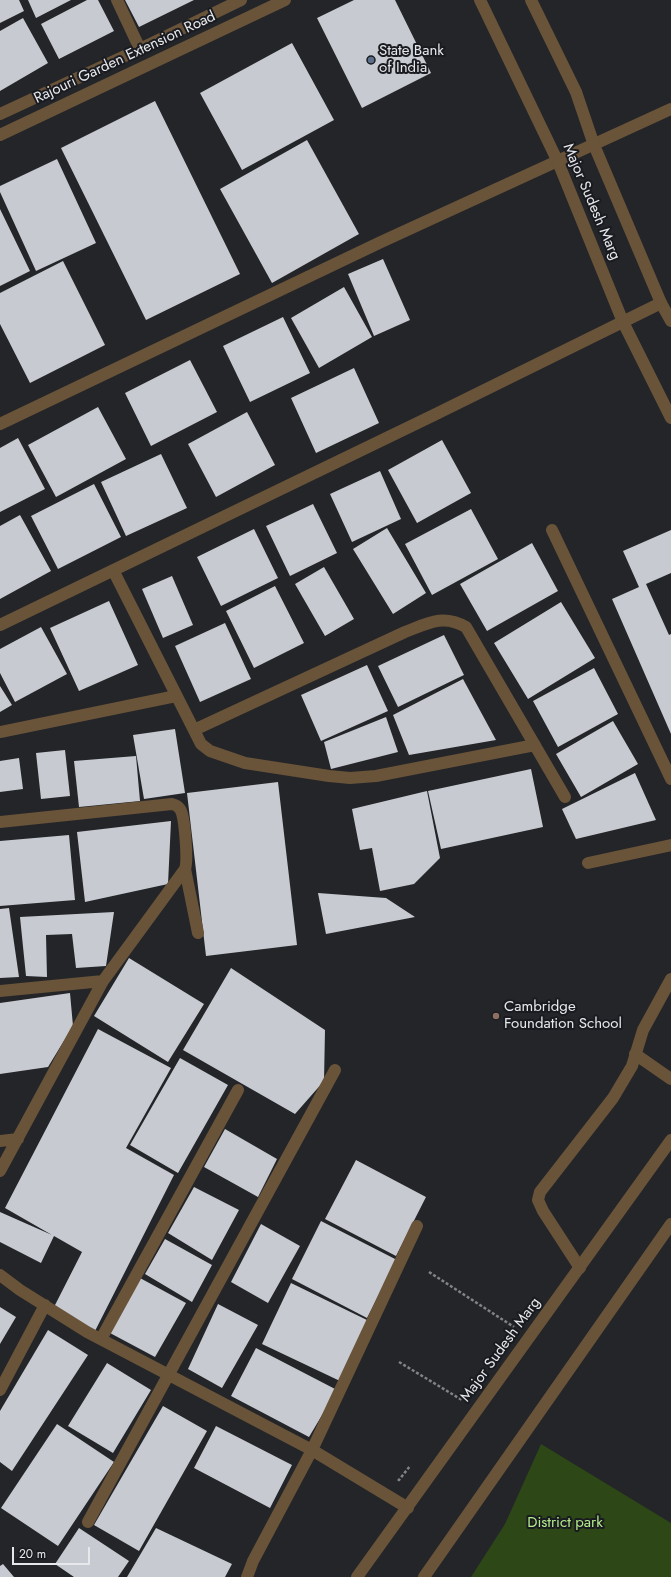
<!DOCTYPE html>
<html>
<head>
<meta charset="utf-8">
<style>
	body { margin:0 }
	#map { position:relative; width:671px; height:1577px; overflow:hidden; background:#232529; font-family:Jost,sans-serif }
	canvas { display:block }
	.scale { position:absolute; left:12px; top:1547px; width:78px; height:18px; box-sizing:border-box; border:2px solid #e7e8eb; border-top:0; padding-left:5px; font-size:12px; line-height:14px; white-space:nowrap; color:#e7e8eb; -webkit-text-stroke:3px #191b20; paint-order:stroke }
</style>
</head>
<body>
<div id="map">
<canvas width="671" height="1577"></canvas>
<div class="scale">20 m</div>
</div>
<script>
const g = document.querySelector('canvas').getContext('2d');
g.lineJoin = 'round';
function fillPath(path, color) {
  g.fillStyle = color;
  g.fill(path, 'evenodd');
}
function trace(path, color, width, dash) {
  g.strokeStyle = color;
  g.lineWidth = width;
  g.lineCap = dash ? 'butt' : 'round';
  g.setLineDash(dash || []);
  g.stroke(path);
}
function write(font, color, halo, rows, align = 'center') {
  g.font = font + ' Jost,sans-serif';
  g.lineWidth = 4;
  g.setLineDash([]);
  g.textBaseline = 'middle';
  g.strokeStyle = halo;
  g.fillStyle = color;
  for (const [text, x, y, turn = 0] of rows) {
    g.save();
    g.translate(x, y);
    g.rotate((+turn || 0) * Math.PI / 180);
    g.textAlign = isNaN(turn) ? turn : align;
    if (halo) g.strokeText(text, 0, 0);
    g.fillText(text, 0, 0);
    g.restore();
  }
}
fillPath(new Path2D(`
	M 541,1444 L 671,1523 L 671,1577 L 471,1577 L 505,1524 Z`), '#2d4717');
fillPath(new Path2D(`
	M 0,0 L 19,0 L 24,11 L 0,23 Z
	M 28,0 L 71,0 L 36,18 Z
	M 87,0 L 98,0 L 114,31 L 59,59 L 41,24 Z
	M 125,0 L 194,0 L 139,27 Z
	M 354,0 L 395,0 L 431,73 L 362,108 L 317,18 Z
	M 23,18 L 48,63 L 0,91 L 0,31 Z
	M 292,43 L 334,120 L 242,170 L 200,93 Z
	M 155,101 L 240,274 L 146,320 L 61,148 Z
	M 307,140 L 359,234 L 272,283 L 220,189 Z
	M 57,159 L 96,243 L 36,271 L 0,192 L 0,186 Z
	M 0,209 L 30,271 L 0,286 Z
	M 383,259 L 410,320 L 374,336 L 348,274 Z
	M 63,261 L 105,345 L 30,383 L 0,324 L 0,293 Z
	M 344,287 L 372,337 L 319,368 L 291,318 Z
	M 283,317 L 310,373 L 250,402 L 223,346 Z
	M 190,360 L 217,412 L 151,446 L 125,393 Z
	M 354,368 L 379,423 L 316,453 L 291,398 Z
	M 98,407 L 126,459 L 56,497 L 28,445 Z
	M 247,412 L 275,465 L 216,497 L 188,444 Z
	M 18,438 L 45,489 L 0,512 L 0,448 Z
	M 442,440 L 471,493 L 417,523 L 388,470 Z
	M 161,454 L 187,508 L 126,536 L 101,482 Z
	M 380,471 L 401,519 L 352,542 L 330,494 Z
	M 94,484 L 121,537 L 58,569 L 31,516 Z
	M 313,504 L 337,553 L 290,576 L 266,526 Z
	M 471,509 L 498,559 L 432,595 L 405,544 Z
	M 20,515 L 51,571 L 0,599 L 0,526 Z
	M 387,528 L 426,593 L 393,614 L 353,549 Z
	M 254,529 L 278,578 L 221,606 L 197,557 Z
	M 671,530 L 671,573 L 646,584 L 669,635 L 671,634 L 671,734 L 612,599 L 639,587 L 623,551 Z
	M 532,543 L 558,591 L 487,631 L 460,584 Z
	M 324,567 L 354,619 L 325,636 L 295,584 Z
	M 172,576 L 193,625 L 163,638 L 142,589 Z
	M 275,586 L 304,643 L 254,668 L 226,611 Z
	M 109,601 L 138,665 L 79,691 L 50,628 Z
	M 561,602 L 595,658 L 528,699 L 494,643 Z
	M 225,623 L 251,679 L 200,702 L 175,646 Z
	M 41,627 L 67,674 L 15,702 L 0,673 L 0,649 Z
	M 444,635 L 464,675 L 398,707 L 378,666 Z
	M 367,665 L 388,711 L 321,741 L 301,695 Z
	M 594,668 L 618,714 L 558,747 L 533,701 Z
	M 463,679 L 496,740 L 409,755 L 393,715 Z
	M 0,686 L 12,705 L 0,712 Z
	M 386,717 L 398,752 L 331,769 L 324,742 Z
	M 613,721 L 638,764 L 581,797 L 556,754 Z
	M 175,729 L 185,793 L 144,799 L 133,735 Z
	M 65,750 L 70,796 L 41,799 L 36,753 Z
	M 136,756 L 140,801 L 79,807 L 74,761 Z
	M 19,758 L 23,789 L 0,792 L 0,761 Z
	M 531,769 L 543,827 L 441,849 L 428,791 Z
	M 635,773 L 656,820 L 576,839 L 562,809 Z
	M 278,782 L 297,945 L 206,956 L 187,793 Z
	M 427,791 L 440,858 L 414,884 L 380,891 L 372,848 L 360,850 L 352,809 Z
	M 171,821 L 168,884 L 85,902 L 77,832 Z
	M 69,835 L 75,900 L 0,906 L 0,841 Z
	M 318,893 L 386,898 L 415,917 L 326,934 Z
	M 9,908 L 19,977 L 0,978 L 0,909 Z
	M 114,912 L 106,966 L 76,968 L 72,934 L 46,935 L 47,977 L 26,976 L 20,917 Z
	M 129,958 L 204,1004 L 168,1062 L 94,1016 Z
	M 231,968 L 325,1030 L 324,1081 L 295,1114 L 183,1050 Z
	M 70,993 L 73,1026 L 48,1067 L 0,1074 L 0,1003 Z
	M 98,1029 L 171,1068 L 126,1148 L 174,1175 L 95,1331 L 54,1307 L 82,1252 L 54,1236 L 41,1263 L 0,1242 L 0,1212 L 52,1235 L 5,1208 Z
	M 180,1058 L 228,1085 L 178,1173 L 130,1145 Z
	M 225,1129 L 277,1159 L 258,1197 L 204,1167 Z
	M 356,1160 L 426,1197 L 396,1256 L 325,1219 Z
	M 194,1187 L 239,1210 L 212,1260 L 168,1233 Z
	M 321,1221 L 397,1260 L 367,1318 L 292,1279 Z
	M 261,1224 L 300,1246 L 268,1303 L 231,1282 Z
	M 165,1239 L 212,1265 L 192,1302 L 145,1274 Z
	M 140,1278 L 186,1303 L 155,1357 L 110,1333 Z
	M 291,1283 L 369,1321 L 340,1381 L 262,1344 Z
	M 218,1304 L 258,1325 L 222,1388 L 188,1369 Z
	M 0,1307 L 16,1317 L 0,1344 Z
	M 48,1330 L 88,1355 L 12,1471 L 0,1462 L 0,1411 Z
	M 256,1348 L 337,1390 L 309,1437 L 231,1396 Z
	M 107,1363 L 151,1390 L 113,1453 L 68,1426 Z
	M 163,1406 L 207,1431 L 139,1551 L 94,1525 Z
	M 57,1424 L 114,1462 L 58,1546 L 1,1508 Z
	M 216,1426 L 292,1465 L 270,1508 L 194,1468 Z
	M 79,1528 L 129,1561 L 118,1577 L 74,1577 L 55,1564 Z
	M 156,1528 L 232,1564 L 225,1577 L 127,1577 Z
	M 3,1564 L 14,1577 L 0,1577 L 0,1566 Z`), '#c7cad0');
trace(new Path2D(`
	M 429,1272 L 514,1327
	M 399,1362 L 462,1400
	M 398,1479 L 399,1480 L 410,1466`), '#818386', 2.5, [3, 2]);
trace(new Path2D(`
	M 635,1054 L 671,1079
	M 580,1268 L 543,1211 L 538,1200 L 540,1192 L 613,1098 L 632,1066 L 643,1030 L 671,979`), '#695339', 12);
trace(new Path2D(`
	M 117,0 L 140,49
	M 0,114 L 140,49 L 241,0
	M 0,135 L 285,0
	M 0,424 L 381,242 L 671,109
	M 552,530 L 671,779
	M 113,570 L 201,744 L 210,751 L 245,763 L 329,776 L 350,778 L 376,776 L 535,745
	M 0,625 L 434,415 L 661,303
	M 194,730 L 405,632 C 428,623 443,614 466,627 L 565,797
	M 0,732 L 176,696
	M 0,822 L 172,804 C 176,805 178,806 180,809 C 185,816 188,861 185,869 L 103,981 L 0,1171
	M 588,863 L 671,845
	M 185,869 L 198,933
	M 0,991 L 103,981
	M 0,1141 L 18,1139
	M 0,1275 L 20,1290 L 87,1332 L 312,1450 L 408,1508
	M 101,1339 L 238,1090
	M 0,1390 L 45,1305
	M 88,1522 L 335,1070
	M 247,1577 L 253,1561 L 312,1450 L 417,1226`), '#695339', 12);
trace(new Path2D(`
	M 480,0 L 558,162 L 623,322 L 671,418
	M 531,0 L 576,92 L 594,145 L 661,303 L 671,321
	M 357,1577 L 671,1140
	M 424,1577 L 671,1224`), '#695339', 12);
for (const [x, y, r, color] of [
	[371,60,4,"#5c6f8a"],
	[496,1016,4,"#8d6e63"]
]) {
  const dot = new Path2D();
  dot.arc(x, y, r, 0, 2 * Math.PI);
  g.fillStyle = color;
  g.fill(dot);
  trace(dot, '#191b20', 1.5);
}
write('15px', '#e7e8eb', '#191b20', [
	["State Bank",379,51],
	["of India",379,68],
	["Cambridge",504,1007],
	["Foundation School",504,1024]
], 'left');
write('15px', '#e7e8eb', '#191b20', [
	["Rajouri Garden Extension Road",125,58,-25],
	["Major Sudesh Marg",591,202,67],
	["Major Sudesh Marg",501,1350,-54]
]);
write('15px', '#b4ec8b', '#191b20', [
	["District park",565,1523]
]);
</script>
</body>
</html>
